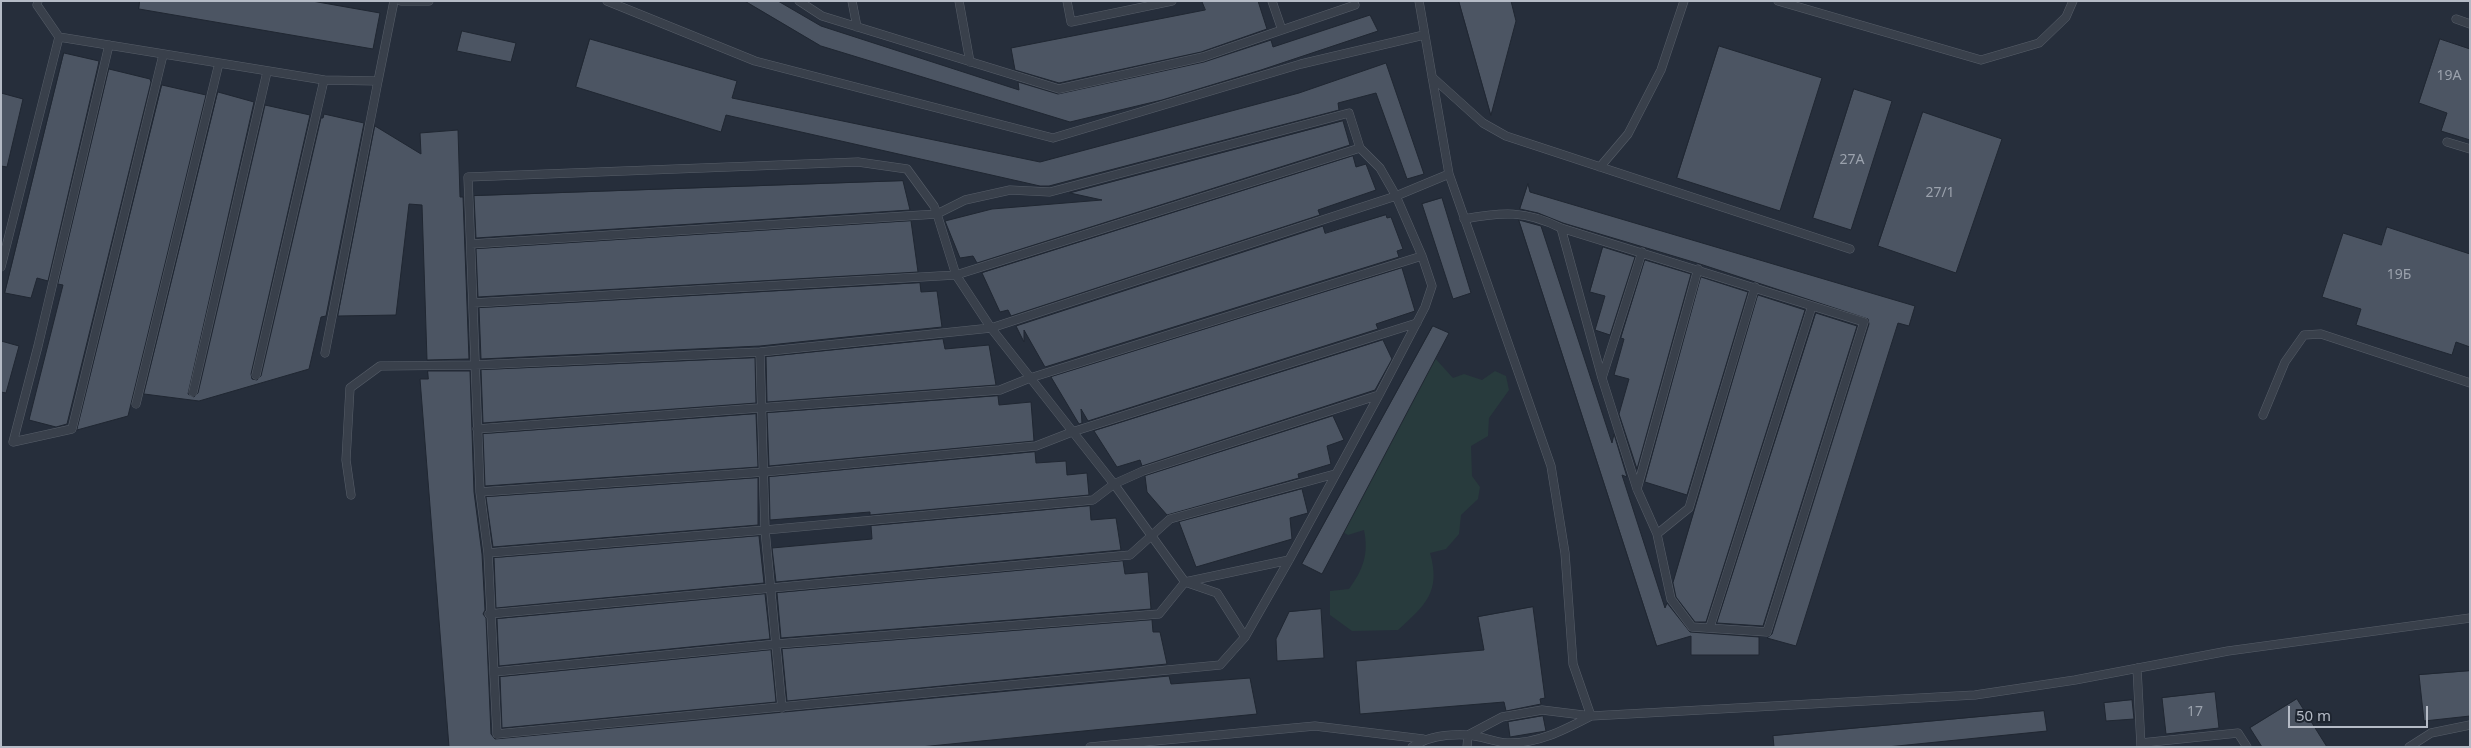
<!DOCTYPE html>
<html>
<head>
<meta charset="utf-8">
<style>
	body { margin:0 }
	#map { position:relative; width:2471px; height:748px; overflow:hidden; background:#262e3b; font-family:"Noto Sans",sans-serif }
	canvas { display:block }
	.frame { position:absolute; inset:0; border:2px solid #b5bbc6; pointer-events:none }
	.scale { position:absolute; left:2288px; top:706px; width:140px; height:22px; box-sizing:border-box; border:2px solid #b5bbc6; border-top:0; padding-left:6px; font-size:15px; line-height:18px; white-space:nowrap; color:#b5bbc6; -webkit-text-stroke:4px #1e2530; paint-order:stroke }
</style>
</head>
<body>
<div id="map">
<canvas width="2471" height="748"></canvas>
<div class="frame"></div>
<div class="scale">50 m</div>
</div>
<script>
const g = document.querySelector('canvas').getContext('2d');
g.lineJoin = 'round';
function fillPath(path, color) {
  g.fillStyle = color;
  g.fill(path, 'evenodd');
}
function trace(path, color, width, dash) {
  g.strokeStyle = color;
  g.lineWidth = width;
  g.lineCap = dash ? 'butt' : 'round';
  g.setLineDash(dash || []);
  g.stroke(path);
}
function write(font, color, halo, rows, align = 'center') {
  g.font = font + ' "Noto Sans",sans-serif';
  g.lineWidth = 4.5;
  g.setLineDash([]);
  g.textBaseline = 'middle';
  g.strokeStyle = halo;
  g.fillStyle = color;
  for (const [text, x, y, turn = 0] of rows) {
    g.save();
    g.translate(x, y);
    g.rotate((+turn || 0) * Math.PI / 180);
    g.textAlign = isNaN(turn) ? turn : align;
    if (halo) g.strokeText(text, 0, 0);
    g.fillText(text, 0, 0);
    g.restore();
  }
}
fillPath(new Path2D(`
	M 1433,356 L 1453,378 L 1464,374 L 1482,380 L 1495,371 L 1506,376 L 1509,390 L 1489,418 L 1488,436 L 1471,446 L 1472,476 L 1480,487 L 1478,499 L 1461,515 L 1459,534 L 1446,549 L 1430,553 C 1441,591 1426,605 1398,630 L 1352,631 L 1330,615 L 1330,591 L 1349,589 C 1363,570 1369,554 1364,530 L 1348,535 L 1334,527 Z`), '#283b3d');
const building = new Path2D(`
	M 140,1 L 312,1 L 380,13 L 373,49 L 139,9 Z
	M 745,1 L 778,1 L 821,26 L 1019,90 L 1018,82 L 1058,94 L 1204,62 L 1271,40 L 1273,47 L 1370,15 L 1378,31 L 1261,70 L 1162,100 L 1070,122 L 821,46 Z
	M 1202,1 L 1258,1 L 1267,29 L 1201,52 L 1059,83 L 1015,70 L 1011,48 L 1205,10 Z
	M 1459,1 L 1511,1 L 1516,21 L 1491,115 Z
	M 462,31 L 516,43 L 511,62 L 457,51 Z
	M 590,39 L 737,81 L 732,98 L 1040,162 L 1299,93 L 1386,63 L 1424,174 L 1407,179 L 1376,93 L 1338,103 L 1339,110 L 1049,186 L 1040,186 L 726,115 L 721,132 L 576,87 Z
	M 2440,39 L 2470,49 L 2470,140 L 2441,131 L 2447,113 L 2419,103 Z
	M 1719,46 L 1822,78 L 1780,211 L 1677,178 Z
	M 64,53 L 99,61 L 98,66 L 48,281 L 37,278 L 31,298 L 5,293 Z
	M 109,69 L 150,79 L 151,82 L 67,424 L 56,427 L 29,420 L 63,285 L 58,284 Z
	M 162,85 L 206,95 L 128,416 L 77,430 Z
	M 1854,89 L 1892,101 L 1851,230 L 1813,218 Z
	M 218,92 L 254,102 L 188,394 L 194,397 L 198,393 L 265,105 L 310,115 L 251,374 L 252,379 L 257,380 L 261,376 L 321,118 L 323,118 L 324,114 L 364,123 L 326,316 L 321,317 L 309,369 L 199,401 L 144,394 Z
	M 1,93 L 23,99 L 7,167 L 1,166 Z
	M 1923,112 L 2002,139 L 1956,273 L 1878,246 Z
	M 1343,121 L 1350,145 L 977,263 L 973,256 L 960,258 L 945,221 L 992,209 L 1102,200 L 1070,193 Z
	M 375,126 L 421,154 L 420,133 L 458,130 L 460,197 L 463,197 L 469,359 L 427,360 L 422,205 L 409,204 L 396,315 L 338,316 Z
	M 1353,156 L 1356,167 L 1366,164 L 1376,190 L 1318,210 L 1320,215 L 1011,316 L 1008,310 L 1000,312 L 982,273 Z
	M 903,181 L 910,210 L 476,238 L 474,196 Z
	M 1528,184 L 1530,192 L 1915,306 L 1909,326 L 1898,323 L 1796,646 L 1767,638 L 1772,634 L 1869,324 L 1868,319 L 1700,264 L 1563,223 L 1538,213 L 1520,209 Z
	M 1442,198 L 1471,293 L 1453,299 L 1422,204 Z
	M 1386,215 L 1387,218 L 1391,217 L 1403,249 L 1397,251 L 1399,257 L 1045,367 L 1024,330 L 1024,342 L 1016,326 L 1323,226 L 1325,233 Z
	M 1519,220 L 1541,226 L 1612,443 L 1614,434 L 1627,477 L 1622,475 L 1665,608 L 1667,603 L 1690,632 L 1759,637 L 1759,655 L 1691,655 L 1691,636 L 1657,646 Z
	M 911,221 L 918,272 L 478,297 L 476,249 Z
	M 2387,227 L 2470,254 L 2470,347 L 2456,342 L 2452,355 L 2356,325 L 2361,309 L 2322,297 L 2343,233 L 2381,245 Z
	M 1603,247 L 1635,257 L 1610,335 L 1595,330 L 1605,296 L 1590,292 Z
	M 1645,260 L 1691,274 L 1637,469 L 1619,414 L 1629,379 L 1614,375 L 1624,339 L 1621,338 Z
	M 1402,268 L 1415,311 L 1376,324 L 1378,329 L 1088,421 L 1081,409 L 1082,423 L 1079,424 L 1051,377 Z
	M 1701,277 L 1748,292 L 1687,495 L 1645,482 Z
	M 920,283 L 921,292 L 937,291 L 942,327 L 760,346 L 481,359 L 479,308 Z
	M 1758,295 L 1805,310 L 1706,622 L 1695,622 L 1676,597 L 1673,583 Z
	M 1816,313 L 1857,326 L 1763,626 L 1717,623 Z
	M 1433,326 L 1449,333 L 1322,574 L 1302,564 Z
	M 943,339 L 945,349 L 989,345 L 996,385 L 767,402 L 766,357 Z
	M 1383,340 L 1392,359 L 1375,390 L 1142,466 L 1140,460 L 1117,467 L 1094,431 Z
	M 1,341 L 19,346 L 6,393 L 1,392 Z
	M 755,358 L 756,403 L 483,423 L 481,370 Z
	M 428,371 L 470,371 L 474,492 L 482,554 L 485,610 L 483,614 L 486,618 L 491,734 L 495,739 L 1169,676 L 1171,684 L 1250,678 L 1257,714 L 920,747 L 449,747 L 420,379 L 428,379 Z
	M 998,396 L 999,405 L 1031,402 L 1034,441 L 769,466 L 767,413 Z
	M 756,414 L 758,467 L 485,486 L 483,434 Z
	M 1333,416 L 1344,440 L 1327,446 L 1331,464 L 1298,474 L 1299,478 L 1167,515 L 1147,492 L 1145,476 Z
	M 1035,452 L 1036,463 L 1066,461 L 1067,475 L 1087,473 L 1089,495 L 870,515 L 870,512 L 770,520 L 769,477 Z
	M 758,478 L 758,525 L 493,547 L 486,497 Z
	M 1302,489 L 1308,513 L 1290,518 L 1292,539 L 1196,567 L 1179,522 Z
	M 1090,506 L 1091,520 L 1116,518 L 1121,550 L 776,582 L 772,548 L 872,539 L 871,526 Z
	M 759,536 L 764,583 L 496,608 L 494,558 Z
	M 1123,561 L 1125,574 L 1148,572 L 1151,609 L 781,638 L 777,593 Z
	M 765,594 L 770,639 L 499,666 L 497,619 Z
	M 1533,607 L 1545,698 L 1540,699 L 1541,704 L 1506,711 L 1504,702 L 1360,714 L 1356,661 L 1484,650 L 1478,617 Z
	M 1321,609 L 1324,658 L 1277,661 L 1276,639 L 1289,612 Z
	M 1152,620 L 1153,632 L 1160,632 L 1167,664 L 787,701 L 782,649 Z
	M 771,650 L 776,702 L 502,728 L 500,677 Z
	M 2470,671 L 2470,716 L 2424,721 L 2419,675 Z
	M 2215,692 L 2219,728 L 2166,734 L 2162,698 Z
	M 2297,699 L 2327,747 L 2262,747 L 2250,728 Z
	M 2132,700 L 2134,719 L 2106,721 L 2104,703 Z
	M 2044,711 L 2047,731 L 1887,747 L 1774,747 L 1773,736 Z
	M 1543,716 L 1546,731 L 1510,737 L 1508,722 Z`);
fillPath(building, '#4c5563');
trace(building, '#202732', 1);
const lane = new Path2D(`
	M 38,1 L 37,5 L 59,37 L 324,80 L 378,81 L 394,1
	M 401,1 L 429,1
	M 607,1 L 755,61 L 1053,138 L 1301,64 L 1424,35
	M 799,1 L 822,16 L 1059,89 L 1203,57 L 1355,5
	M 852,1 L 857,27
	M 959,1 L 970,62
	M 1067,1 L 1071,22 L 1172,1
	M 1272,1 L 1282,30
	M 1419,1 L 1449,174 L 1551,466 L 1565,553 L 1573,664 L 1591,716 L 1975,695 L 2075,680 L 2228,651 L 2470,618
	M 1778,1 L 1981,60 L 2039,43 L 2066,17 L 2073,1
	M 2456,19 L 2470,24
	M 109,45 L 38,346 L 13,442 L 72,429 L 163,55
	M 1432,77 L 1483,123 L 1506,136 L 1850,249
	M 2447,142 L 2470,149
	M 1600,167 L 1628,134 L 1661,70 L 1684,1
	M 1464,219 C 1502,212 1525,210 1561,228 L 1864,322 L 1767,632 L 1692,627 L 1671,599 L 1657,534 L 1637,489 L 1602,378 L 1561,228
	M 471,244 L 937,214 L 965,200 L 1010,190 L 1050,192 L 1349,113 L 1360,148 L 1380,168 L 1396,196 L 1422,256 L 1432,286 L 1425,307 L 1379,395 L 1289,560 L 1245,637 L 1220,665 L 497,734 L 488,553 L 480,492 L 468,177 L 858,162 L 907,169 L 934,206 L 937,214 L 956,275 L 991,328 L 1114,484 L 1185,582 L 1217,593 L 1245,637
	M 1,267 L 59,37
	M 473,303 L 956,275 L 1360,148
	M 760,352 L 765,530 L 782,708
	M 325,353 L 378,81
	M 256,375 L 324,80
	M 1602,378 L 1642,252
	M 193,392 L 267,72
	M 136,404 L 219,63
	M 2263,415 L 2285,362 L 2304,335 L 2321,334 L 2470,383
	M 477,429 L 1000,390 L 1030,378 L 1422,256
	M 1637,489 L 1698,269
	M 480,492 L 764,472 L 1036,446 L 1072,432 L 1417,323
	M 351,495 L 346,460 L 350,388 L 380,366 L 475,365 L 760,352 L 991,328 L 1396,196 L 1449,174
	M 1657,534 L 1689,508 L 1755,287
	M 488,553 L 765,530 L 1093,500 L 1114,484 L 1143,471 L 1379,395
	M 489,614 L 1130,555 L 1170,519 L 1335,474
	M 1710,627 L 1812,306
	M 2137,668 L 2141,746
	M 494,672 L 777,644 L 1159,614 L 1185,582 L 1289,560
	M 1468,735 L 1502,717 L 1542,710 L 1591,716
	M 2141,743 L 2238,733 L 2247,747
	M 1090,747 L 1315,726 L 1423,739
	M 1412,747 C 1428,736 1450,734 1468,735 C 1481,736 1494,742 1507,743 C 1538,744 1564,730 1591,716
	M 1467,747 L 1468,735
	M 2409,747 L 2431,733 L 2470,725`);
trace(lane, '#575e69', 9);
trace(lane, '#39404b', 8);
write('14px', '#9ba2ad', null, [
	["19А",2449,76],
	["27А",1852,160],
	["27/1",1940,193],
	["19Б",2399,275],
	["17",2195,712]
]);
</script>
</body>
</html>
